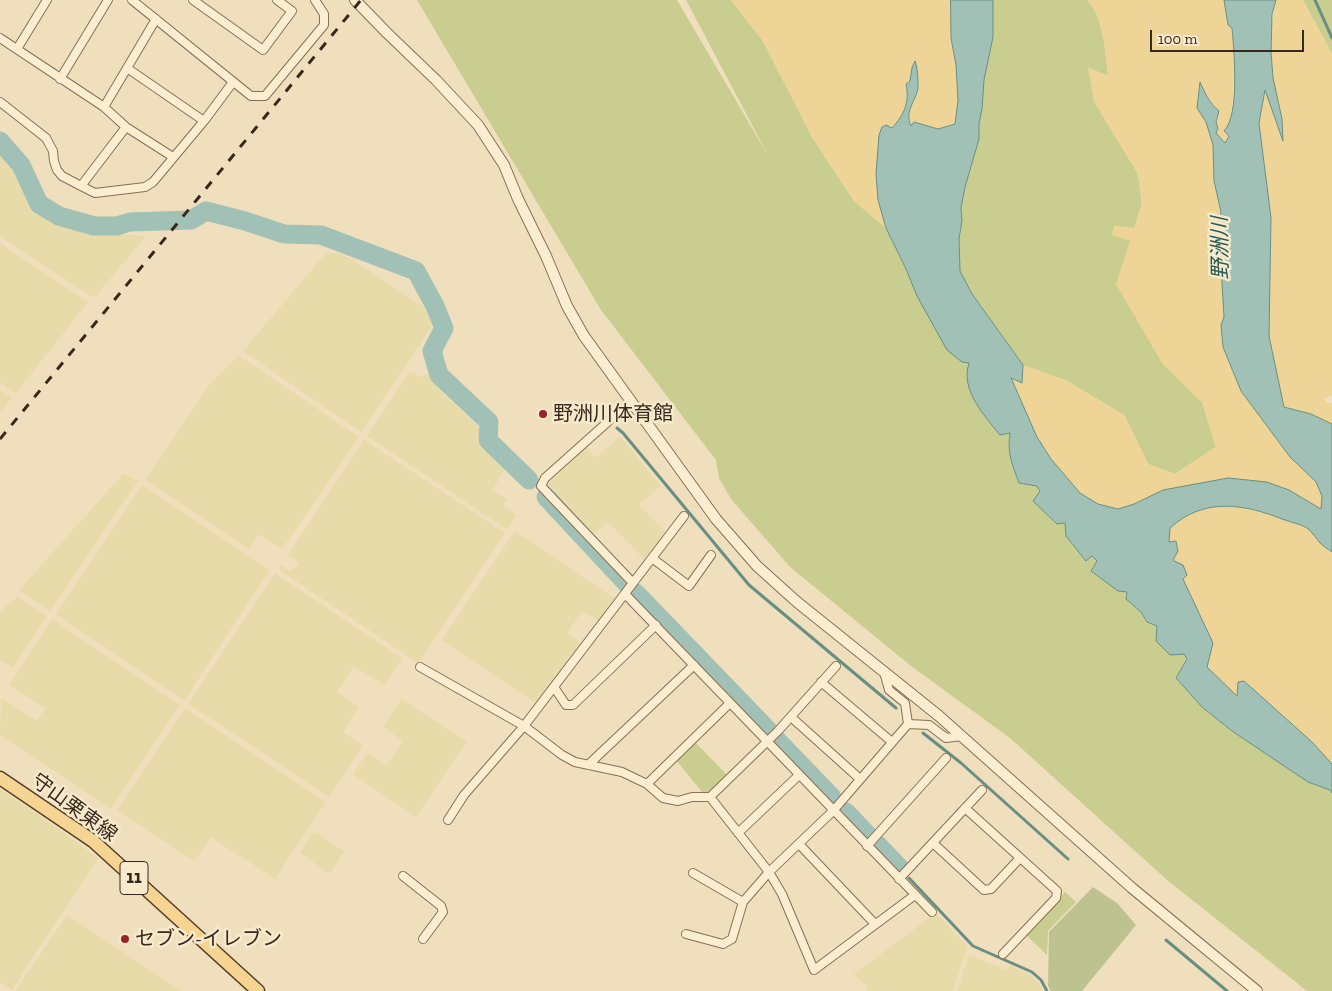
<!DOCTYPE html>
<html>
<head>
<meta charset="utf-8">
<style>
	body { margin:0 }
	#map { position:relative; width:1332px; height:991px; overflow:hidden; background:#f0dfbc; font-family:"Zilla Slab",serif }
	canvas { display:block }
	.scale { position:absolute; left:1150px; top:30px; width:154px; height:22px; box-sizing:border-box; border:2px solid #37281b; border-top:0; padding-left:6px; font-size:15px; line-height:18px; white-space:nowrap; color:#37281b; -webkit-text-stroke:4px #f7eacc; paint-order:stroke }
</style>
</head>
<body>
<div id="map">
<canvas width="1332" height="991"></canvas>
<div class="scale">100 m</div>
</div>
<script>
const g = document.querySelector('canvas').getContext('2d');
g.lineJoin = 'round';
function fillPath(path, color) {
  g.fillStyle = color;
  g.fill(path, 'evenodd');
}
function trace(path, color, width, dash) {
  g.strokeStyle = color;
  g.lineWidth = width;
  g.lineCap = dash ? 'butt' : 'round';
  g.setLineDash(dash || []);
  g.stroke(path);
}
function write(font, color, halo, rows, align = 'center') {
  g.font = font + ' "Zilla Slab","Noto Sans JP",serif';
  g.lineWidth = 5;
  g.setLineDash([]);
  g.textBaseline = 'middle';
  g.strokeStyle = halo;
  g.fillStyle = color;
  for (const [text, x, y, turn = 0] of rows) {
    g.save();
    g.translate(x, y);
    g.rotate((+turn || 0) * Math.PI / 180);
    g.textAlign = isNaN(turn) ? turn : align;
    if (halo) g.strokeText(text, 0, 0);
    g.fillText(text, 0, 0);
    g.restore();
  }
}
fillPath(new Path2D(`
	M 0,148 L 22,180 L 33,203 L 39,211 L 49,217 L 85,227 L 106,230 L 105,233 L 146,236 L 94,298 L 0,237 Z
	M 0,243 L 88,302 L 16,393 L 0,382 Z
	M 326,253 L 338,253 L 352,259 L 426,309 L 434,323 L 361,432 L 243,351 Z
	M 239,356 L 359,437 L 282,549 L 258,534 L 249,549 L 147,481 L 147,477 L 213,380 Z
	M 410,371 L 421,377 L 430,373 L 440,390 L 479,427 L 480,434 L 477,440 L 487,447 L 506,468 L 492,490 L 507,499 L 503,506 L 517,515 L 507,530 L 367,436 Z
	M 0,390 L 12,398 L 0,412 Z
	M 620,436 L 661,486 L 639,504 L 665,532 L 644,559 L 608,522 L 592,536 L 548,490 L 548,484 L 586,447 L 596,458 Z
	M 364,440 L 505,533 L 418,663 L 279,570 L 281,565 L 290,571 L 299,563 L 288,555 Z
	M 124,473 L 138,481 L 50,611 L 19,590 Z
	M 142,485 L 270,570 L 184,701 L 56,614 Z
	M 515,531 L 614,598 L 598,621 L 582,611 L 567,633 L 581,643 L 536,703 L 442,640 Z
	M 275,573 L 402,658 L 384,685 L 354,666 L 337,692 L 359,707 L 343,732 L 363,746 L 329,797 L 188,704 Z
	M 18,597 L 47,616 L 13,668 L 0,660 L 0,611 Z
	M 52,619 L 180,705 L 111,809 L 0,735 L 1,698 L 37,721 L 45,708 L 9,685 Z
	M 402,699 L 467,742 L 447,770 L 416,817 L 353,774 L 367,753 L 386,766 L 403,741 L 383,727 Z
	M 185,708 L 326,802 L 275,879 L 211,837 L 194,861 L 117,810 Z
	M 0,789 L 49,822 L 98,858 L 12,990 L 0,982 Z
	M 314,831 L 344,851 L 330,874 L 300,853 Z
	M 936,913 L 967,946 L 953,991 L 866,991 L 868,988 L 854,974 Z
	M 67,915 L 181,991 L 15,991 Z
	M 969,955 L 1007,970 L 1011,965 L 1032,976 L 1040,984 L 1043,991 L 957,991 Z`), '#e6dba9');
fillPath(new Path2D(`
	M 417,0 L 677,0 L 769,157 L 686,0 L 731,0 L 763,41 L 812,137 L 854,201 L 886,228 L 906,269 L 917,296 L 969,363 L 967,376 L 1010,432 C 1007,453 1012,464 1019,483 L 1037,486 L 1040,491 L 1033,501 L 1065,523 L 1066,536 L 1086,561 L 1092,556 L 1097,561 L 1091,570 L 1127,592 L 1126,599 L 1141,612 L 1147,622 L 1157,626 L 1184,654 L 1187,659 L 1176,678 L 1202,707 L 1232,731 L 1308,781 L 1330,790 L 1332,793 L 1332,991 L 1307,991 L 1167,880 L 1010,738 L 911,666 L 790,567 L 731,499 L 719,478 L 716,460 L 601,310 Z
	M 993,0 L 1087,0 C 1104,17 1105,53 1109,76 L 1088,68 L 1117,139 L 1138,174 L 1142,204 L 1134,228 L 1114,226 L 1130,241 L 1162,363 L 1202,402 L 1216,447 L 1175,474 L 1148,464 L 1124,415 L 1067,381 L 1023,365 L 972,294 L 960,271 L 959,239 L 962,220 L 961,208 L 965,187 L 979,139 L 979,123 L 982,109 L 984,80 L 993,37 Z
	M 1303,0 L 1332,0 L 1332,54 Z
	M 695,742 L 728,776 L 708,793 L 702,792 L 676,760 Z
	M 1065,892 L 1076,902 L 1048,931 L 1047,955 L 1025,934 Z`), '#c9ce90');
fillPath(new Path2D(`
	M 731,0 L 951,0 L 951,38 L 956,65 L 958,100 L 955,124 L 938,129 L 914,122 L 911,126 C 905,114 913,103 917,91 C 919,84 917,73 917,66 L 912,68 L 910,81 L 906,84 L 907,92 L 906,103 L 902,117 L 891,128 L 878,200 L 886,228 L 854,201 L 812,137 L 763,41 Z
	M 1087,0 L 1224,0 L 1228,25 L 1232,27 C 1235,59 1235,89 1230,121 C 1228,129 1229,135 1225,143 L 1216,133 L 1218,129 L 1216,122 L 1219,111 C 1209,104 1205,93 1200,82 L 1197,108 L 1206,122 L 1213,145 L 1214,181 L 1221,212 L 1219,221 L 1222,252 L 1221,267 L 1224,317 L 1221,325 L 1223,347 L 1241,391 L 1290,457 L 1316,482 L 1322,496 L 1322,509 L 1307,501 L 1163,490 L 1134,504 L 1117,509 L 1098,504 L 1080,493 L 1051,459 L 1037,437 L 1011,377 L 1022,382 L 1023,365 L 1067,381 L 1124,415 L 1148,464 L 1175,474 L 1216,447 L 1202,402 L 1162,363 L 1116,284 L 1130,241 L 1112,235 L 1114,226 L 1134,228 L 1142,204 L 1138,174 L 1094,102 L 1088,68 L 1108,76 C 1105,52 1105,18 1087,0 Z
	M 1276,0 L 1303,0 L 1332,54 L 1332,396 L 1324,398 L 1326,403 L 1332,403 L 1332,424 L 1311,414 L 1284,407 L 1269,336 L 1271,218 L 1259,123 L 1265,89 L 1283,139 C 1282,117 1276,98 1273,77 C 1270,52 1270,24 1276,0 Z
	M 1223,506 L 1245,507 L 1274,516 L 1308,529 L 1321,543 L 1332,552 L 1332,764 L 1312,742 L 1287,721 L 1237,697 L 1207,667 L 1191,596 L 1174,561 L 1176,541 L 1169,542 L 1170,528 C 1188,512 1199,509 1223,506 Z`), '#eed597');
fillPath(new Path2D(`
	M 1093,887 L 1117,903 L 1136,925 L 1082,991 L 1051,991 L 1048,986 L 1049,932 Z`), '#bdc290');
const water = new Path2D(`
	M 951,0 L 993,0 L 993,37 L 984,80 L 982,109 L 979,123 L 979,139 L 965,187 L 961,208 L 962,220 L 959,239 L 960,271 L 972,294 L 1023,365 L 1022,383 L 1011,378 L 1037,437 L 1051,459 L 1080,493 L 1098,504 L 1118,509 L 1134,504 L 1163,490 L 1228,478 L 1267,482 L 1289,490 L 1321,509 L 1322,496 L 1316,482 L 1290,457 L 1241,391 L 1223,347 L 1221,325 L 1224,317 L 1221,267 L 1222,252 L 1219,221 L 1221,212 L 1214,181 L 1213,145 L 1206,122 L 1197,108 L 1200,82 C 1205,93 1209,103 1219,111 L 1216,122 L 1218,129 L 1216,133 L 1225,143 L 1229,136 L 1224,131 C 1240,115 1234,50 1232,28 L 1228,25 L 1224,0 L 1276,0 L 1272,14 L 1271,52 L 1273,78 L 1282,119 L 1283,141 L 1265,90 L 1259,123 L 1271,218 L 1269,336 L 1284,407 L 1311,414 L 1332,424 L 1332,552 C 1328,549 1323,546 1320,543 C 1316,538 1312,532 1307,528 C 1300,524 1290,522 1282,519 C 1242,503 1203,498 1170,528 L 1169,542 L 1176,541 L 1178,551 L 1174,558 L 1174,561 L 1183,565 L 1187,575 L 1183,579 L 1213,643 L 1207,667 L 1237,696 L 1238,682 L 1244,681 L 1312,742 L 1332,764 L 1332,793 L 1330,790 L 1308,782 L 1232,731 L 1202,707 L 1176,678 L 1187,659 L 1184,654 L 1170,655 L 1156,641 L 1157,626 L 1147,622 L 1141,612 L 1126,599 L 1127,592 L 1118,591 L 1091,571 L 1097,561 L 1092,556 L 1086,561 L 1066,536 L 1065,523 L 1057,524 L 1033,501 L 1040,491 L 1037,486 L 1019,483 C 1012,463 1007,454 1010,433 L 1000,435 C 987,419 967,397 967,375 C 967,371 968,367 969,363 L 962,362 L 947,350 L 917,296 L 906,269 L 886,228 L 878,200 L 876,174 L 879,135 L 882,127 L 886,125 L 892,128 C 904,115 910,102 906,84 L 910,81 L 912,68 L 915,61 C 918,68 918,81 918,88 C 916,101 904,111 911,126 L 914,122 L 938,129 L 955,124 L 958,100 L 956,65 L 951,38 Z`);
fillPath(water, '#a1c1b6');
trace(water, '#688f84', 1);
trace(new Path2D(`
	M 1315,0 L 1332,38
	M 617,428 L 623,433 L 749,585 L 896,708
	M 923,733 L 961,763 L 1068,859
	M 909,878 L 973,946 L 1032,972 L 1041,980 L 1047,991
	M 1166,940 L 1227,991`), '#688f84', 3);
trace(new Path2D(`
	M 0,141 L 21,165 L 39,204 L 59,216 L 94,226 L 117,226 L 130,222 L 191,220 L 206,211 L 245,221 L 284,234 L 321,235 L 416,271 L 435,306 L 444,328 L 432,351 L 439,375 L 489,422 L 488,440 L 529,480
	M 546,497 L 627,584
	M 636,593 L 770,732
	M 777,740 L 832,797
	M 846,812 L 869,836
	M 877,844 L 901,869`), '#a1c1b6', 19);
const minor = new Path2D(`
	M 132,0 L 251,96 L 265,96 L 324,25 L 324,14 L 315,0
	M 193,0 L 263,50 L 292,11 L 277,0
	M 0,38 L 104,107 L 126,127 L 173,157
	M 17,49 L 47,0
	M 127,68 L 204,121
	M 60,79 L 108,0
	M 0,102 L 46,138 L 53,151 L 54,161 L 57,170 L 62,176 L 81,186
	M 104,107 L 156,19
	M 126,127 L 81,186 L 95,193 L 145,187 L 153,182 L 204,121 L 233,82
	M 630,402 L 545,478 L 541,486 L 633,583
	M 652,558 L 689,586 L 711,555
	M 625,594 L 932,912
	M 420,667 L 524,726 L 562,755 L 575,762 L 622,772 L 647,784 L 663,798 L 678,801 L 692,797 L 710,797 L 769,872 L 782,894 L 814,970 L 915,895
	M 821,682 L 892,742
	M 554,687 L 566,705 L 573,705 L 656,625
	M 791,717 L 860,779
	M 908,724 L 929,725 L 946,738 L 962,736
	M 588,765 L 694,665
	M 647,784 L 730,703
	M 710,797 L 778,731 L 836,666
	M 965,808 L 1057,891 L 1056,898 L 1003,954
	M 448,820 L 464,795 L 524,726 L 684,516
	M 738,833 L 799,775
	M 933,843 L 984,890 L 991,889 L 1020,858
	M 799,844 L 875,924
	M 867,846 L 946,758
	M 693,873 L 743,902
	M 403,876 L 441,906 L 443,912 L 423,939
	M 899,879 L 982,790
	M 686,934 L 723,944 L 732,939 L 743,902 L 769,872 L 833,811 L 908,724 L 905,703 L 889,690 L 884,672`);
const tertiary = new Path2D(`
	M 355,0 L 387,33 L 436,80 L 478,125 L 504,165 L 518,199 L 546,256 L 567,306 L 584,336 L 716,519 L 757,566 L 797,602 L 939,716 L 1132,888 L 1257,991`);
const primary = new Path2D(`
	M 0,778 L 93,841 L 258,991`);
trace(minor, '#886f55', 10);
trace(tertiary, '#886f55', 12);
trace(primary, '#553d2a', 15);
trace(minor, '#fbedd0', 8);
trace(tertiary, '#fbedd0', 10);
trace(primary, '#f6d491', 12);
trace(new Path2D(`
	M 0,439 L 361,0`), '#37281b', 3, [9, 9]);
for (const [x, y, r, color] of [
	[543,414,5,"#9b2226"],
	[125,939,5,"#9b2226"]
]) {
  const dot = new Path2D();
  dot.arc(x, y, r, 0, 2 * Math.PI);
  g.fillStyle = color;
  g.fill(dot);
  trace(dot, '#f7eacc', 2);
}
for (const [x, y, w] of [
	[134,878,28]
]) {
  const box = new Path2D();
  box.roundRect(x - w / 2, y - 16.5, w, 33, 4);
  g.fillStyle = '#f7eacc';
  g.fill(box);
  trace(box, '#37281b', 1);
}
write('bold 19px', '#37281b', null, [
	["11",134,878]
]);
write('20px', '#37281b', '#f7eacc', [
	["野洲川体育館",553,414],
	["セブン-イレブン",135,939]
], 'left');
write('20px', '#37281b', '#f7eacc', [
	["守山栗東線",74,808,36]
]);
write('italic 21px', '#295853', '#f7eacc', [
	["野洲川",1221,248,-91]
]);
</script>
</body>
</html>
